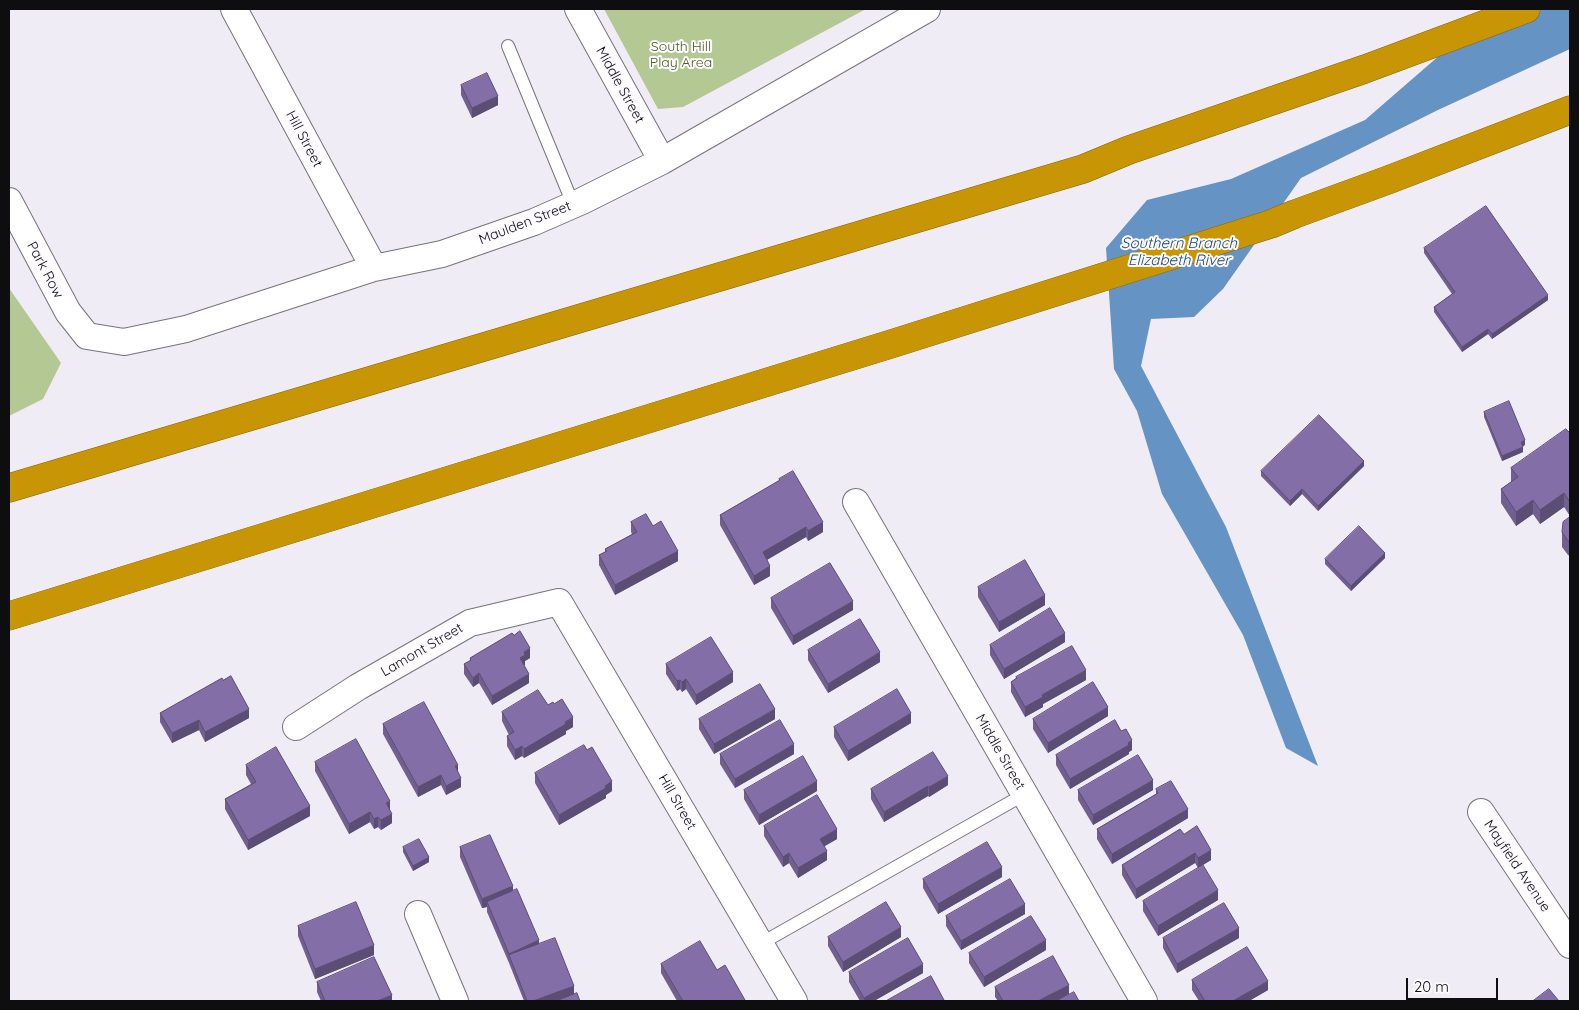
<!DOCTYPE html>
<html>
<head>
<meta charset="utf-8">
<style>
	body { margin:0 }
	#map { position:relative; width:1579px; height:1010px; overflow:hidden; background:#f0ecf5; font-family:Quicksand,sans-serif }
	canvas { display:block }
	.frame { position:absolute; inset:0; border:10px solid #0e0d10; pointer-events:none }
	.scale { position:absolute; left:1406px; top:978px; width:92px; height:22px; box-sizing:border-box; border:2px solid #0e0d10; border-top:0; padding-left:6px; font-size:15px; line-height:18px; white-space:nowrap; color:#0e0d10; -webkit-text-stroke:4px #fcfafe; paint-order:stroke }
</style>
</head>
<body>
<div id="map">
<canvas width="1579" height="1010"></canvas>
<div class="frame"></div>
<div class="scale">20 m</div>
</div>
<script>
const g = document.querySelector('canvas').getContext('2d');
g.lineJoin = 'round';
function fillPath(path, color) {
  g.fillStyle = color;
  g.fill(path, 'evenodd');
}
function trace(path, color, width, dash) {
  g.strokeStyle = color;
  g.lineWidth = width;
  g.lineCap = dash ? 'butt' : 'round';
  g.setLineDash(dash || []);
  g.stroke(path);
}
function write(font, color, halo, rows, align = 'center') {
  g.font = font + ' Quicksand,sans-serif';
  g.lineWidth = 4;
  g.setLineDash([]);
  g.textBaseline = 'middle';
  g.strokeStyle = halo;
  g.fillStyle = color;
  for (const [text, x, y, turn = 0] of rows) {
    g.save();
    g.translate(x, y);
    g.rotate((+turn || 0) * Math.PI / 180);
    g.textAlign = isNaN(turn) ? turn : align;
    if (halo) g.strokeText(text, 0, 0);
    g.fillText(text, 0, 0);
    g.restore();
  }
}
fillPath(new Path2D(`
	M 604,9 L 866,9 L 683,107 L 658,109 Z
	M 9,288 L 61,363 L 43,399 L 9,416 Z`), '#b4c893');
fillPath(new Path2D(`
	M 1493,9 L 1570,9 L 1570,49 L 1438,110 L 1301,178 L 1223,289 L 1194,317 L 1151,319 L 1141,366 L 1226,527 L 1318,766 L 1286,748 L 1243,635 L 1162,494 L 1137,411 L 1114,369 L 1106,248 L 1147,200 L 1231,179 L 1365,120 Z`), '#6594c4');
const lane = new Path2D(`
	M 508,46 L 573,204
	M 760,944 L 1025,794`);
const street = new Path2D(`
	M 234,9 L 374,268
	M 578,9 L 662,161
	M 9,201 L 68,312 L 87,336 L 124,342 L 186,329 L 374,268 L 442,254 L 534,222 L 582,201 L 662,161 L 927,9
	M 856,502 L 1144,1001
	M 296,727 L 358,687 L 470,623 L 559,602 L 794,1001
	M 1481,812 L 1570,945
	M 418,914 L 455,1001`);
const highway = new Path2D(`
	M 9,488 L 1083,169 L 1129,150 L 1365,69 L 1526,9
	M 9,616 L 891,344 L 1271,224 L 1295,214 L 1388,180 L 1570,110`);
trace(lane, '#76737b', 14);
trace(street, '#76737b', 28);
trace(highway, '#876508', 29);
trace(lane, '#fff', 12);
trace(street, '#fff', 26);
trace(highway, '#c89504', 28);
fillPath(new Path2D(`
	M 461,85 L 498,105 L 472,118 L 461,95 Z
	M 1424,248 L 1548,300 L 1492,339 L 1488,334 L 1462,352 L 1434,312 L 1434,307 L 1452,294 L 1424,253 Z
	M 1484,412 L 1525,445 L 1523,446 L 1523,452 L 1502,461 L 1484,417 Z
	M 1570,431 L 1570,516 L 1564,507 L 1540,524 L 1533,514 L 1516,526 L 1501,503 L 1501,489 L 1511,482 L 1511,468 Z
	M 1364,466 L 1318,511 L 1302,494 L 1290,506 L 1261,476 L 1261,471 Z
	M 779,479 L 823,532 L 808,541 L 806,537 L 767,560 L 770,576 L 754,585 L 720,525 L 720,515 L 779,481 Z
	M 1570,517 L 1570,556 L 1568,555 L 1562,547 L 1562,532 Z
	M 631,522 L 653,526 L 678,561 L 615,595 L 599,565 L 599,555 L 605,552 L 605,549 L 632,534 L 631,532 Z
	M 1385,558 L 1351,591 L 1325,564 L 1325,559 Z
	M 978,587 L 1045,605 L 999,632 L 978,597 Z
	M 771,598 L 853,610 L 793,645 L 771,608 Z
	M 1065,642 L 1004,679 L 990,655 L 990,645 Z
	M 808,650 L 880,662 L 828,693 L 808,660 Z
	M 470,658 L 530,658 L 525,661 L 525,665 L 524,665 L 529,683 L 492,705 L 479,683 L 473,687 L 464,674 L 464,664 L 470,661 Z
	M 666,664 L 733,682 L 696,705 L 686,689 L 682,692 L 680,689 L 677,691 L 666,674 Z
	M 1016,678 L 1086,680 L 1043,704 L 1043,707 L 1025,717 L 1011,692 L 1011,682 Z
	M 223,680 L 249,718 L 205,742 L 199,730 L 172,743 L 160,722 L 160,713 Z
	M 548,705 L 573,727 L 566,731 L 566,734 L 524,758 L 522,756 L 515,760 L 507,746 L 507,736 L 509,735 L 502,721 L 502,712 Z
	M 1108,716 L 1048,753 L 1033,729 L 1033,719 Z
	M 699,719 L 775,719 L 714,754 L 699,729 Z
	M 911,723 L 848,761 L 834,737 L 834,727 Z
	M 383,724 L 458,772 L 461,787 L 446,795 L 441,785 L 418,797 L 383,734 Z
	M 1121,731 L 1132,750 L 1129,752 L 1129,754 L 1070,789 L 1056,765 L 1056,755 Z
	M 720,754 L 794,754 L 735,788 L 720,764 Z
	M 315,762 L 390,810 L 392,823 L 381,830 L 378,827 L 374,829 L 370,822 L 349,834 L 315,771 Z
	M 246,765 L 310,816 L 248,850 L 225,809 L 225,799 L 251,784 L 246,775 Z
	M 535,773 L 612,791 L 606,795 L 606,798 L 559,825 L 535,783 Z
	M 948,785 L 929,797 L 928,796 L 884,822 L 871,799 L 871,789 Z
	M 1156,789 L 1188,818 L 1112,864 L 1097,839 L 1097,829 L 1156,794 Z
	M 744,790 L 817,791 L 759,825 L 744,799 Z
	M 1078,790 L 1153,790 L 1093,825 L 1078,800 Z
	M 764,826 L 837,839 L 824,846 L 827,860 L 798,878 L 789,863 L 783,867 L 764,836 Z
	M 1184,834 L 1211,860 L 1198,868 L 1195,863 L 1136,899 L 1122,875 L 1122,865 Z
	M 403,847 L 429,862 L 413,871 L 403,852 Z
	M 460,847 L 513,891 L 539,944 L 574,995 L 580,1001 L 524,1001 L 509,963 L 487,912 L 487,907 L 482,908 L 460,857 Z
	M 1002,877 L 938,914 L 923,888 L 923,879 Z
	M 1218,900 L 1158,936 L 1143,911 L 1143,901 Z
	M 1025,914 L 961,950 L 946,926 L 946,916 Z
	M 298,926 L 374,955 L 315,979 L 298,936 Z
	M 828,937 L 901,937 L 843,972 L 828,946 Z
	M 1163,938 L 1239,938 L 1177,973 L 1163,948 Z
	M 1046,950 L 984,987 L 969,963 L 969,953 Z
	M 661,964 L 717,970 L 745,1001 L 677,1001 L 661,973 Z
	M 849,972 L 923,973 L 874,1001 L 860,1001 L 849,982 Z
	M 1192,980 L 1268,990 L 1249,1001 L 1199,1001 L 1192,990 Z
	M 317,982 L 392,1001 L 321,1001 L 317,992 Z
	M 995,987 L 1069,994 L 1056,1001 L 998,1001 L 995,997 Z`), '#715f90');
fillPath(new Path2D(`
	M 498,96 L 498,105 L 472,118 L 472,108 Z
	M 1548,295 L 1548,300 L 1492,339 L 1492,334 Z
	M 1488,329 L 1488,334 L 1462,352 L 1462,347 Z
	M 1525,440 L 1525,445 L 1521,447 L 1521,442 Z
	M 1523,447 L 1523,452 L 1502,461 L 1502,456 Z
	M 1364,461 L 1364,466 L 1318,511 L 1318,506 Z
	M 1302,489 L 1302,494 L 1290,506 L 1290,501 Z
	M 1564,493 L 1564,507 L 1540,524 L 1540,510 Z
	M 1533,500 L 1533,514 L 1516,526 L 1516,512 Z
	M 823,522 L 823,532 L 808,541 L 808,531 Z
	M 806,527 L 806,537 L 763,562 L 763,552 Z
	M 678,551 L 678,561 L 615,595 L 615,585 Z
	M 1385,553 L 1385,558 L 1351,591 L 1351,586 Z
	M 770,566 L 770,576 L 754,585 L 754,576 Z
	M 1045,595 L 1045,605 L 999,632 L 999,622 Z
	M 853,601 L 853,610 L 793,645 L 793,636 Z
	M 1065,633 L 1065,642 L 1004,679 L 1004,669 Z
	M 530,648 L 530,658 L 525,661 L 525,665 L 520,667 L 520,658 L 524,652 Z
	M 880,652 L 880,662 L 828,693 L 828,684 Z
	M 1086,670 L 1086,680 L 1043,704 L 1043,707 L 1025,717 L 1025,707 L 1042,695 Z
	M 733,672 L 733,682 L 696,705 L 696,695 Z
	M 479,673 L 479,683 L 473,687 L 473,678 Z
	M 529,674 L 529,683 L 492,705 L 492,696 Z
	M 686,679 L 686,689 L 682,692 L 682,682 Z
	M 680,680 L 680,689 L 677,691 L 677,681 Z
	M 1108,707 L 1108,716 L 1048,753 L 1048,743 Z
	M 249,709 L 249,718 L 205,742 L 205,732 Z
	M 775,709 L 775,719 L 714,754 L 714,744 Z
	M 911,713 L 911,723 L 848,761 L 848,751 Z
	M 573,717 L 573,727 L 566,731 L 566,734 L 524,758 L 524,749 Z
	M 199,720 L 199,730 L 172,743 L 172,733 Z
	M 1132,740 L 1132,750 L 1129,752 L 1129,754 L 1070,789 L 1070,779 Z
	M 794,744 L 794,754 L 735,788 L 735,779 Z
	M 522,746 L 522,756 L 515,760 L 515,750 Z
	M 458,765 L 458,774 L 455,766 Z
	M 441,775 L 441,785 L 418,797 L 418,787 Z
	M 948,776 L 948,785 L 929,797 L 929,787 Z
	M 461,778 L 461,787 L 446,795 L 446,786 Z
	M 1153,780 L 1153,790 L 1093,825 L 1093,815 Z
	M 612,781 L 612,791 L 606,795 L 606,798 L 559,825 L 559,815 Z
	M 817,781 L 817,791 L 759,825 L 759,815 Z
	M 928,786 L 928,796 L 884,822 L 884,812 Z
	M 390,801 L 390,811 L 386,803 Z
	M 310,806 L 310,816 L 248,850 L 248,840 Z
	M 1188,809 L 1188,818 L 1112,864 L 1112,854 Z
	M 370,812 L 370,822 L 349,834 L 349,824 Z
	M 392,814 L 392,823 L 381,830 L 381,820 Z
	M 378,817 L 378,827 L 374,829 L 374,819 Z
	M 837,829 L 837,839 L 820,849 L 820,839 Z
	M 1211,850 L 1211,860 L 1198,868 L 1198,858 Z
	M 827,851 L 827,860 L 798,878 L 798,868 Z
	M 789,853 L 789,863 L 783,867 L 783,857 Z
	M 1195,853 L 1195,863 L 1136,899 L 1136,889 Z
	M 429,857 L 429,862 L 413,871 L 413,866 Z
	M 1002,867 L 1002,877 L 938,914 L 938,904 Z
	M 513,886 L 513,896 L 487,902 L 487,907 L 482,908 L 482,899 Z
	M 1218,890 L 1218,900 L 1158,936 L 1158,926 Z
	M 1025,904 L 1025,914 L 961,950 L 961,941 Z
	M 901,927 L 901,937 L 843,972 L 843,962 Z
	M 1239,928 L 1239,938 L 1177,973 L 1177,964 Z
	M 539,940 L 539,950 L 509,955 L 509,963 L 509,954 Z
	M 1046,940 L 1046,950 L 984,987 L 984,977 Z
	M 374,945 L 374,955 L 315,979 L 315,969 Z
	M 923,964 L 923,973 L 874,1001 L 864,1001 L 864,998 Z
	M 1268,981 L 1268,990 L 1249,1001 L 1233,1001 Z
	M 1069,985 L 1069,994 L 1056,1001 L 1038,1001 Z
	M 574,986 L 574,995 L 558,1001 L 533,1001 Z
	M 392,995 L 392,1001 L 377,1001 Z`), '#5c4d75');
const building = new Path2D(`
	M 487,73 L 498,96 L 472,108 L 461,85 Z
	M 1486,206 L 1548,295 L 1492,334 L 1488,329 L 1462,347 L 1434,307 L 1455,292 L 1424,248 Z
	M 1509,401 L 1525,440 L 1521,442 L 1523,447 L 1502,456 L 1484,412 Z
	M 1319,415 L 1364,461 L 1318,506 L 1302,489 L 1290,501 L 1261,471 Z
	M 1566,429 L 1569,432 L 1570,431 L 1570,502 L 1564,493 L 1540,510 L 1533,500 L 1516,512 L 1501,489 L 1518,477 L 1511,468 Z
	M 793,471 L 823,522 L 808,531 L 806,527 L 763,552 L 770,566 L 754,576 L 720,515 L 780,480 L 779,479 Z
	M 646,514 L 653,526 L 661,521 L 678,551 L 615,585 L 599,555 L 607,551 L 605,549 L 637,532 L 631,522 Z
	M 1570,517 L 1570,541 L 1568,541 L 1562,532 L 1563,522 Z
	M 1359,526 L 1385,553 L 1351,586 L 1325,559 Z
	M 1025,560 L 1045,595 L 999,622 L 978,587 Z
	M 830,563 L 853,601 L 793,636 L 771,598 Z
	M 1050,608 L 1065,633 L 1004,669 L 990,645 Z
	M 860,619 L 880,652 L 828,684 L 808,650 Z
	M 520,631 L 530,648 L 524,652 L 525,655 L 520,658 L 529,674 L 492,696 L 479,673 L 473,678 L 464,664 L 471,660 L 470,658 L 512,633 L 514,635 Z
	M 711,637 L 733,672 L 696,695 L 686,679 L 682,682 L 680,680 L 677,681 L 666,664 Z
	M 1072,646 L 1086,670 L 1042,695 L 1043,697 L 1025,707 L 1011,682 L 1017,678 L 1016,677 Z
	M 231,676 L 249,709 L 205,732 L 199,720 L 172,733 L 160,713 L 222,678 L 223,680 Z
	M 1093,682 L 1108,707 L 1048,743 L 1033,719 Z
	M 760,684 L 775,709 L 714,744 L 699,719 Z
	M 897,689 L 911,713 L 848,751 L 834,727 Z
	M 538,690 L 548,705 L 553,702 L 554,704 L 562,699 L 573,717 L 565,722 L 566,724 L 524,749 L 522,746 L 515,750 L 507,736 L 514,732 L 502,712 Z
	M 424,702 L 458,765 L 455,766 L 461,778 L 446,786 L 441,775 L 418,787 L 383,724 Z
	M 780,720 L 794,744 L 735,779 L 720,754 Z
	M 1115,720 L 1121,731 L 1126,729 L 1132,740 L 1128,743 L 1129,745 L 1070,779 L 1056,755 Z
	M 356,739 L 390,801 L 386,803 L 392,814 L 381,820 L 378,817 L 374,819 L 370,812 L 349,824 L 315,762 Z
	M 584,745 L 587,750 L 592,747 L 612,781 L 605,786 L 606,788 L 559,815 L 535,773 Z
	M 276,747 L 310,806 L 248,840 L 225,799 L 256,782 L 246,765 Z
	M 933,752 L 948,776 L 929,787 L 928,786 L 884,812 L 871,789 Z
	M 1138,755 L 1153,780 L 1093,815 L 1078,790 Z
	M 803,756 L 817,781 L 759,815 L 744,790 Z
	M 1171,781 L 1188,809 L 1112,854 L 1097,829 L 1158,793 L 1156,789 Z
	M 817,795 L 837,829 L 820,839 L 827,851 L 798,868 L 789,853 L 783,857 L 764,826 Z
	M 1197,826 L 1211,850 L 1198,858 L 1195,853 L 1136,889 L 1122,865 L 1180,829 L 1184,834 Z
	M 490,835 L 513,886 L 482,899 L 460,847 Z
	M 419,839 L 429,857 L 413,866 L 403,847 Z
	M 987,842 L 1002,867 L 938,904 L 923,879 Z
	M 1203,865 L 1218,890 L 1158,926 L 1143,901 Z
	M 1010,879 L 1025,904 L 961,941 L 946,916 Z
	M 517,889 L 539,940 L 509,954 L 487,902 Z
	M 356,902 L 374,945 L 315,969 L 298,926 Z
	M 886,902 L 901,927 L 843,962 L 828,937 Z
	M 1224,903 L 1239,928 L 1177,964 L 1163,938 Z
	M 1031,916 L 1046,940 L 984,977 L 969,953 Z
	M 555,938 L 574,986 L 533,1001 L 527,1001 L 509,955 Z
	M 908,938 L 923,964 L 864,998 L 849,972 Z
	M 700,941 L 717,970 L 725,965 L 745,1000 L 743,1001 L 683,1001 L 661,964 Z
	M 1247,947 L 1268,981 L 1233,1001 L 1205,1001 L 1192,980 Z
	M 1053,956 L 1069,985 L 1038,1001 L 1003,1001 L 995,987 Z
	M 374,957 L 392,995 L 377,1001 L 325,1001 L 317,982 Z
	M 931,976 L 944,1000 L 943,1001 L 886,1001 Z
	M 1549,989 L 1559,1001 L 1533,1001 Z
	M 1074,992 L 1079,1001 L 1057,1001 Z
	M 577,993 L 580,1001 L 556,1001 Z`);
fillPath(building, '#836ea7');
trace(building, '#5c4d75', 1);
write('14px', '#4b601e', '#fcfafe', [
	["South Hill",681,47],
	["Play Area",681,63]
]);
write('14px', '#0e0d10', '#fcfafe', [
	["Middle Street",620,85,61],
	["Hill Street",304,139,62],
	["Maulden Street",525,223,-21],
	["Park Row",45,270,62],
	["Lamont Street",422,650,-30],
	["Middle Street",1000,752,60],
	["Hill Street",677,802,60],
	["Mayfield Avenue",1517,866,56]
]);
write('italic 15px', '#164877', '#fcfafe', [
	["Southern Branch",1179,243],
	["Elizabeth River",1179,260]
]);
</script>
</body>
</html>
